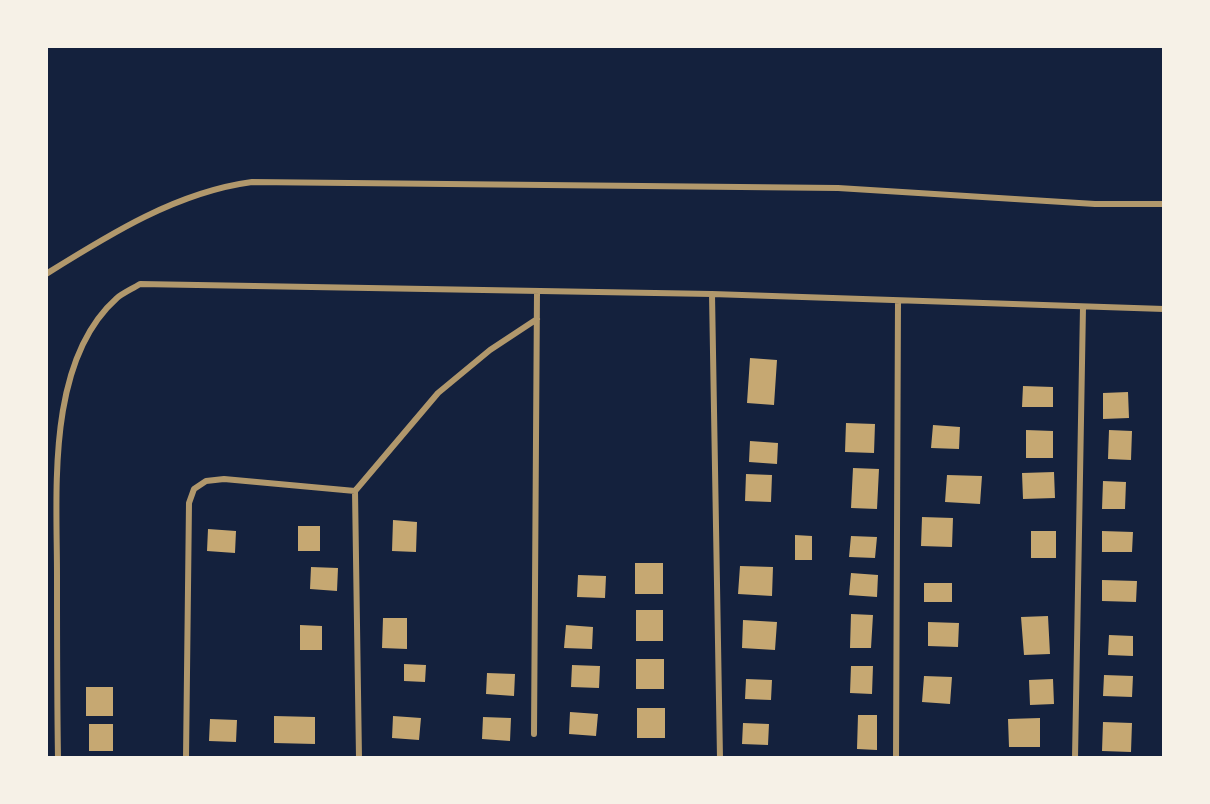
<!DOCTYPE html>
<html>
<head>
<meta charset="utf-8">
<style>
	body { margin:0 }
	#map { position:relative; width:1210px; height:804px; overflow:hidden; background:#14213d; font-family:"DejaVu Sans",sans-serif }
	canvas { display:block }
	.frame { position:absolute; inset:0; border:48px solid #f6f1e7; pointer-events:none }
</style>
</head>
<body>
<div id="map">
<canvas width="1210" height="804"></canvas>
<div class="frame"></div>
</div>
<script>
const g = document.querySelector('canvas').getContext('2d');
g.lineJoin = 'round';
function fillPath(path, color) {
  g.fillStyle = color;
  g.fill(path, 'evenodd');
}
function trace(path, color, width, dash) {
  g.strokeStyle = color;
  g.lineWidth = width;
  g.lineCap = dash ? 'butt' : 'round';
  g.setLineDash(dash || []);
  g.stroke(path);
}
fillPath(new Path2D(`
	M 750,358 L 777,360 L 774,405 L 747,403 Z
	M 1023,386 L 1053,387 L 1053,407 L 1022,407 Z
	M 1128,392 L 1129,418 L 1103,419 L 1103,393 Z
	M 846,423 L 875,424 L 874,453 L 845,452 Z
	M 933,425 L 960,427 L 959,449 L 931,448 Z
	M 1026,430 L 1053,431 L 1053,458 L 1026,458 Z
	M 1109,430 L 1132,431 L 1131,460 L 1108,459 Z
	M 750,441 L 778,443 L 777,464 L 749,462 Z
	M 853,468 L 879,469 L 877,509 L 851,508 Z
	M 1054,472 L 1055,498 L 1023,499 L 1022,473 Z
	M 746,474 L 772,475 L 771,502 L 745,501 Z
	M 947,475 L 982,476 L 980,504 L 945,502 Z
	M 1103,481 L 1126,482 L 1125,509 L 1102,509 Z
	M 922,517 L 953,518 L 952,547 L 921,546 Z
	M 393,520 L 417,522 L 416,552 L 392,551 Z
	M 298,526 L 320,526 L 320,551 L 298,551 Z
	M 208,529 L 236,531 L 235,553 L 207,551 Z
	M 1031,531 L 1056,531 L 1056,558 L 1031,558 Z
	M 1102,531 L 1133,532 L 1132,552 L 1102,552 Z
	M 795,535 L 812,536 L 812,560 L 795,560 Z
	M 851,536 L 877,537 L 875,558 L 849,557 Z
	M 635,563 L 663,563 L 663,594 L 635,594 Z
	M 740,566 L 773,567 L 772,596 L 738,594 Z
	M 311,567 L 338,568 L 337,591 L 310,589 Z
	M 851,573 L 878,575 L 877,597 L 849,595 Z
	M 578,575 L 606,576 L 605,598 L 577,597 Z
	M 1102,580 L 1137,581 L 1136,602 L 1102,601 Z
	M 924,583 L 952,583 L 952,602 L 924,602 Z
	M 636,610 L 663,610 L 663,641 L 636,641 Z
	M 851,614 L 873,615 L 871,648 L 850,648 Z
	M 1048,616 L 1050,654 L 1024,655 L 1021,617 Z
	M 383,618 L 407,618 L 407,649 L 382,648 Z
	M 743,620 L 777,622 L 775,650 L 742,648 Z
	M 928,622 L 959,623 L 958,647 L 928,646 Z
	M 300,625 L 322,626 L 322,650 L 300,650 Z
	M 566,625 L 593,627 L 592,649 L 564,648 Z
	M 1109,635 L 1133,636 L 1133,656 L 1108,655 Z
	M 636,659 L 664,659 L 664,689 L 636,689 Z
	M 404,664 L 426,665 L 425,682 L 404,681 Z
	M 572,665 L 600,666 L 599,688 L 571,687 Z
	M 851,666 L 873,666 L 872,694 L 850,693 Z
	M 487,673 L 515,674 L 514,696 L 486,694 Z
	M 1104,675 L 1133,676 L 1132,697 L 1103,696 Z
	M 924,676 L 952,677 L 950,704 L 922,702 Z
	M 746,679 L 772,680 L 771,700 L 745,699 Z
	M 1053,679 L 1054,704 L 1030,705 L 1029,680 Z
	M 86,687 L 113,687 L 113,716 L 86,716 Z
	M 637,708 L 665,708 L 665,738 L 637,738 Z
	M 570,712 L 598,714 L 596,736 L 569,734 Z
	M 858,715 L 877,715 L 877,750 L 857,749 Z
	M 274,716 L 315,717 L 315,744 L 274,743 Z
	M 393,716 L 421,718 L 419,740 L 392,738 Z
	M 483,717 L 511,718 L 510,741 L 482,739 Z
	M 1040,718 L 1040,747 L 1009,747 L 1008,719 Z
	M 210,719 L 237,720 L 236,742 L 209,741 Z
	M 1103,722 L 1132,723 L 1131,752 L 1102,751 Z
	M 743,723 L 769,724 L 768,745 L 742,744 Z
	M 89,724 L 113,724 L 113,751 L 89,751 Z`), '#c6a872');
trace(new Path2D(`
	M 46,274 C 110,234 177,192 252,182 L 838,188 L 1095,204 L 1164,204
	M 712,294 L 720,758
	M 534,734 L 537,292
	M 58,758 C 57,697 57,636 57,575 C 57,490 46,361 117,298 C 123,293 132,289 140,284 L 712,294 L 1164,309
	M 186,758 L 189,503 L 194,489 L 206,481 L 224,479 L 355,491
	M 359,758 L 355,491 L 438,393 L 490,350 L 537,319
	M 896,758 L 898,301
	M 1075,758 L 1083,307`), '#b1986c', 6);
</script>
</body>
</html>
